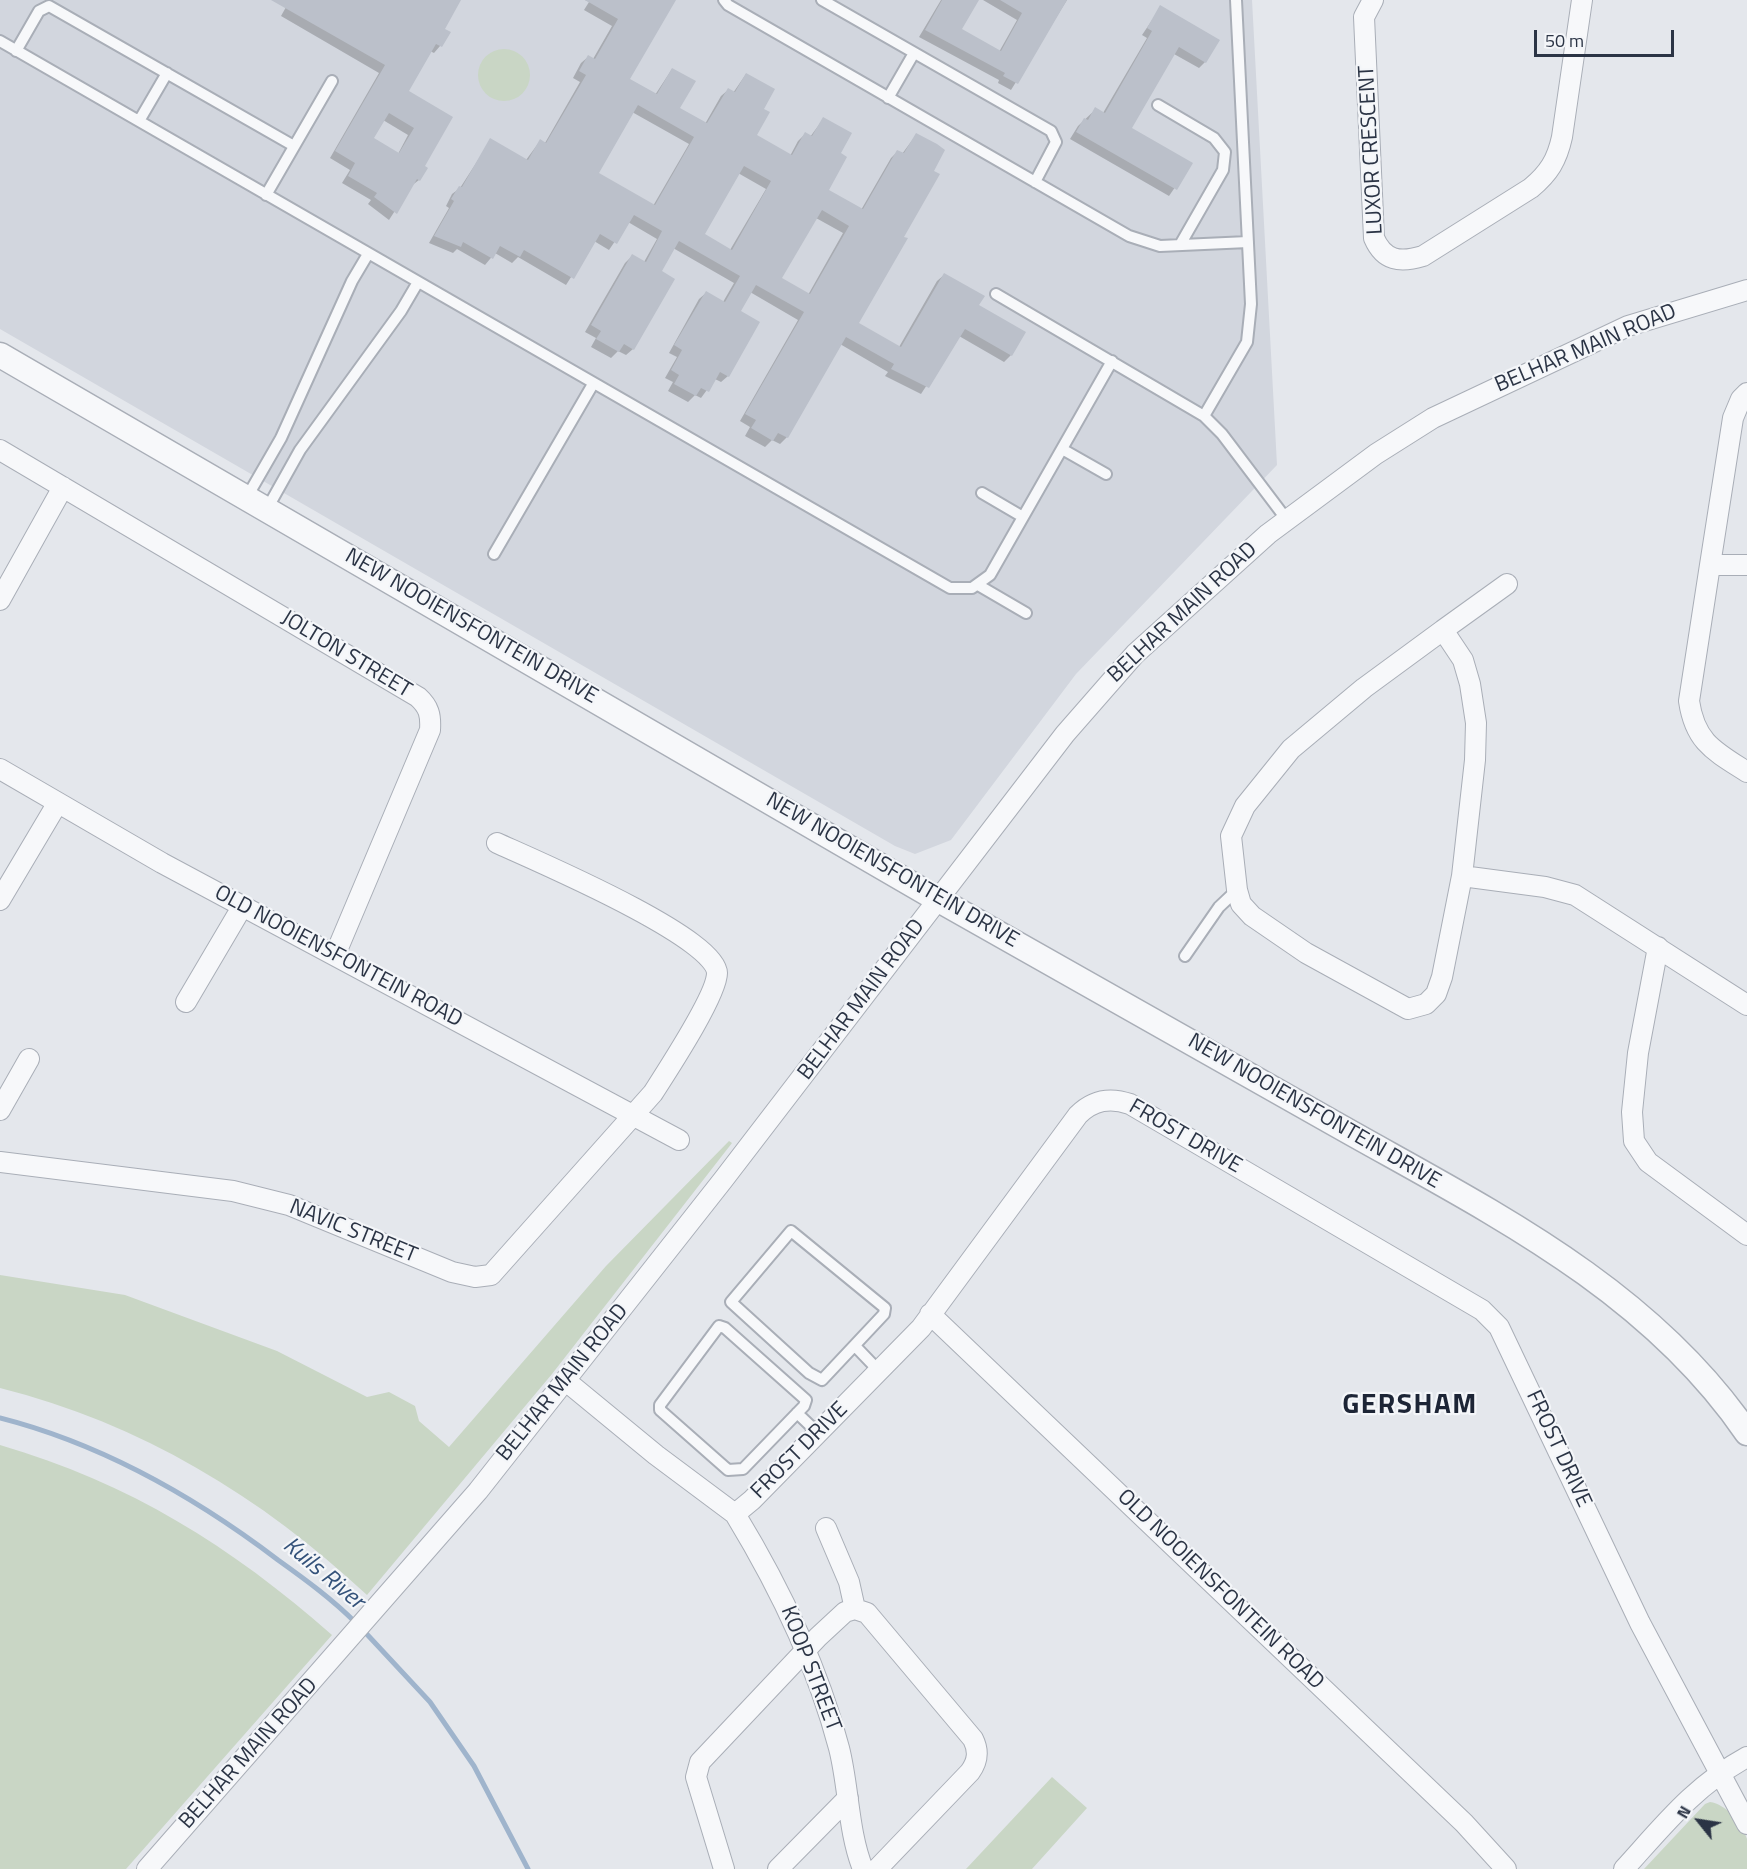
<!DOCTYPE html>
<html>
<head>
<meta charset="utf-8">
<style>
	body { margin:0 }
	#map { position:relative; width:1747px; height:1869px; overflow:hidden; background:#e4e7ec; font-family:"Titillium Web",sans-serif }
	canvas { display:block }
	.north { position:absolute; left:1669px; top:1791px; width:60px; height:60px; -webkit-text-stroke:4px #f4f6f9; paint-order:stroke; rotate:300deg; font-size:16px; font-weight:700; line-height:24px; text-align:center; color:#2b3445 }
	.north::after { content:''; display:block; margin:auto; width:21px; height:27px; background:#2b3445; clip-path:polygon(50% 0,100% 100%,50% 72%,0 100%) }
	.scale { position:absolute; left:1534px; top:30px; width:140px; height:27px; box-sizing:border-box; border:3px solid #2b3445; border-top:0; padding-left:8px; font-size:18px; line-height:21px; white-space:nowrap; color:#2b3445; -webkit-text-stroke:4px #f4f6f9; paint-order:stroke }
</style>
</head>
<body>
<div id="map">
<canvas width="1747" height="1869"></canvas>
<div class="north">N</div>
<div class="scale">50 m</div>
</div>
<script>
const g = document.querySelector('canvas').getContext('2d');
g.lineJoin = 'round';
function fillPath(path, color) {
  g.fillStyle = color;
  g.fill(path, 'evenodd');
}
function trace(path, color, width, dash) {
  g.strokeStyle = color;
  g.lineWidth = width;
  g.lineCap = dash ? 'butt' : 'round';
  g.setLineDash(dash || []);
  g.stroke(path);
}
function write(font, color, halo, rows, align = 'center') {
  g.font = font + ' "Titillium Web",sans-serif';
  g.lineWidth = 4.5;
  g.setLineDash([]);
  g.textBaseline = 'middle';
  g.strokeStyle = halo;
  g.fillStyle = color;
  for (const [text, x, y, turn = 0] of rows) {
    g.save();
    g.translate(x, y);
    g.rotate((+turn || 0) * Math.PI / 180);
    g.textAlign = isNaN(turn) ? turn : align;
    if (halo) g.strokeText(text, 0, 0);
    g.fillText(text, 0, 0);
    g.restore();
  }
}
fillPath(new Path2D(`
	M 0,0 L 1252,0 L 1277,465 L 1076,674 L 951,840 L 915,854 L 895,846 L 0,329 Z`), '#d2d6de');
fillPath(new Path2D(`
	M478 75a26 26 0 1 1 52 0a26 26 0 1 1-52 0Z
	M 729,1141 L 732,1143 L 552,1374 L 367,1595 C 262,1497 140,1423 0,1388 L 0,1275 L 125,1295 L 277,1351 L 367,1397 L 389,1392 L 415,1406 L 419,1421 L 449,1447 L 606,1266 Z
	M 0,1445 C 130,1483 231,1546 332,1635 L 126,1869 L 0,1869 Z
	M 1052,1777 L 1087,1808 L 1032,1869 L 966,1869 Z
	M 1710,1802 C 1726,1804 1742,1823 1747,1839 C 1747,1847 1747,1860 1747,1869 L 1644,1869 L 1705,1804 Z`), '#c9d6c5');
fillPath(new Path2D(`
	M 290,0 L 460,0 L 443,29 L 449,32 L 440,46 L 434,53 L 430,51 L 407,92 L 423,167 L 419,180 L 411,186 L 389,220 L 368,204 L 371,200 L 342,183 L 350,170 L 330,158 L 379,73 L 281,16 ZM 383,120 L 408,135 L 398,154 L 372,139 Z
	M 585,0 L 674,0 L 628,80 L 655,95 L 672,69 L 678,108 L 705,124 L 721,96 L 728,90 L 733,93 L 746,74 L 762,109 L 755,136 L 790,156 L 798,141 L 805,134 L 810,137 L 824,118 L 839,154 L 827,190 L 861,210 L 891,158 L 898,151 L 902,154 L 916,135 L 902,237 L 857,323 L 899,347 L 937,281 L 944,275 L 977,306 L 1011,355 L 1004,362 L 959,336 L 921,394 L 885,376 L 888,372 L 840,344 L 787,437 L 780,444 L 772,440 L 765,447 L 745,436 L 750,427 L 740,421 L 798,320 L 750,292 L 739,311 L 728,376 L 721,382 L 715,379 L 701,398 L 695,395 L 688,402 L 668,391 L 673,382 L 665,378 L 677,357 L 669,353 L 699,299 L 706,293 L 723,302 L 734,283 L 673,248 L 660,272 L 633,349 L 626,355 L 618,351 L 611,358 L 591,347 L 596,338 L 585,332 L 625,263 L 632,256 L 644,262 L 657,239 L 628,222 L 609,250 L 594,241 L 566,285 L 518,257 L 512,263 L 495,253 L 485,265 L 457,249 L 453,253 L 429,243 L 449,208 L 446,206 L 452,194 L 460,188 L 491,140 L 526,160 L 540,141 L 545,143 L 580,82 L 573,78 L 581,63 L 588,57 L 593,59 L 612,26 L 584,10 L 589,2 ZM 632,112 L 689,144 L 653,206 L 597,174 ZM 738,173 L 766,189 L 730,250 L 703,235 ZM 816,218 L 843,233 L 808,295 L 780,279 Z
	M 941,0 L 977,0 L 960,30 L 999,52 L 1017,20 L 983,0 L 1067,0 L 1011,90 L 998,83 L 999,80 L 919,37 Z
	M 1161,7 L 1205,62 L 1199,68 L 1174,54 L 1130,129 L 1191,164 L 1169,196 L 1070,139 L 1078,126 L 1096,109 L 1103,113 L 1147,38 L 1142,35 Z`), '#0003');
trace(new Path2D(`
	M 0,1418 C 102,1444 195,1497 278,1560 C 306,1580 332,1599 356,1623
	M 363,1630 L 430,1702 L 474,1766 L 528,1869`), '#9fb4cc', 5);
fillPath(new Path2D(`
	M 271,0 L 461,0 L 445,29 L 451,32 L 442,47 L 436,44 L 409,91 L 453,117 L 425,166 L 428,168 L 420,181 L 417,179 L 397,214 L 374,197 L 377,193 L 348,176 L 355,163 L 335,151 L 385,65 ZM 389,113 L 414,128 L 399,153 L 374,138 Z
	M 585,0 L 676,0 L 630,79 L 657,94 L 672,68 L 696,81 L 680,108 L 707,123 L 728,88 L 735,92 L 746,73 L 775,89 L 764,109 L 770,112 L 757,135 L 792,155 L 805,132 L 812,136 L 823,117 L 852,133 L 841,153 L 847,157 L 829,190 L 863,209 L 897,150 L 904,153 L 916,133 L 937,144 L 945,150 L 934,171 L 940,174 L 904,237 L 908,238 L 859,323 L 901,347 L 944,273 L 985,296 L 979,305 L 1026,332 L 1012,356 L 965,329 L 929,388 L 891,369 L 894,364 L 846,337 L 788,438 L 778,433 L 773,441 L 751,428 L 756,420 L 745,414 L 804,312 L 756,285 L 741,311 L 760,322 L 729,377 L 720,372 L 709,392 L 701,388 L 696,396 L 674,384 L 679,375 L 671,370 L 682,350 L 674,345 L 706,291 L 725,302 L 740,276 L 679,241 L 662,271 L 675,279 L 634,350 L 624,344 L 619,352 L 596,339 L 601,331 L 591,325 L 632,254 L 646,262 L 662,231 L 634,215 L 617,244 L 600,234 L 574,279 L 524,250 L 520,257 L 500,246 L 493,259 L 463,242 L 461,247 L 434,236 L 454,201 L 451,199 L 459,186 L 462,187 L 490,138 L 528,160 L 540,139 L 546,143 L 586,75 L 579,71 L 588,55 L 595,59 L 618,19 ZM 638,105 L 694,137 L 655,205 L 599,173 ZM 744,166 L 771,181 L 732,250 L 705,234 ZM 822,210 L 849,226 L 810,294 L 782,278 Z
	M 942,0 L 979,0 L 962,29 L 1001,51 L 1022,13 L 1000,0 L 1067,0 L 1018,84 L 1003,76 L 1005,73 L 925,30 Z
	M 1160,5 L 1220,40 L 1206,63 L 1179,47 L 1132,128 L 1193,163 L 1177,190 L 1076,132 L 1084,118 L 1088,120 L 1095,107 L 1105,113 L 1152,31 L 1147,28 Z`), '#bbc0ca');
const service = new Path2D(`
	M 724,0 L 728,5 L 1129,236 L 1160,246 L 1248,242
	M 822,0 L 1051,131 L 1056,142 L 1035,182
	M 0,41 L 950,588 L 972,588 L 990,575 L 1112,361
	M 16,51 L 39,11 L 49,6 L 294,146
	M 888,98 L 914,53
	M 1158,105 L 1214,138 L 1225,152 L 1223,170 L 1180,245
	M 139,121 L 167,73
	M 266,195 L 332,81
	M 996,294 L 1204,416 L 1222,434 L 1287,520
	M 1204,416 L 1247,342 L 1251,304 L 1236,0
	M 1062,449 L 1106,474
	M 982,493 L 1023,517
	M 247,497 L 281,438 L 352,281 L 368,254
	M 267,509 L 300,450 L 401,311 L 418,282
	M 494,554 L 593,384
	M 978,585 L 1026,613
	M 1185,956 L 1219,907 L 1237,890
	M 791,1231 L 885,1308 L 884,1314 L 822,1380 L 809,1373 L 731,1302 Z
	M 719,1326 L 725,1328 L 806,1400 L 804,1406 L 743,1469 L 728,1470 L 660,1410 L 660,1405 Z
	M 855,1346 L 879,1371
	M 797,1413 L 818,1433`);
const minor = new Path2D(`
	M 1373,0 L 1364,17 L 1374,238 C 1384,261 1400,263 1423,256 L 1531,188 C 1549,173 1557,160 1562,137 L 1582,0
	M 0,450 L 418,697 C 429,707 431,715 430,730 L 335,955
	M 1710,565 L 1733,418 L 1741,399 L 1747,393
	M 1747,565 L 1710,565 L 1689,701 C 1695,742 1714,751 1747,772
	M 0,600 L 63,487
	M 1443,630 L 1364,688 L 1291,749 L 1245,806 L 1231,836 L 1237,890 L 1241,904 L 1252,916 L 1306,953 L 1408,1009 L 1426,1004 L 1436,994 L 1442,977 L 1462,876 L 1475,760 L 1476,723 L 1470,684 L 1463,660 L 1443,630 L 1507,584
	M 0,769 L 162,863 L 679,1140
	M 1462,876 L 1545,887 L 1575,895 L 1747,1005
	M 0,900 L 57,804
	M 1658,947 L 1638,1053 L 1632,1112 L 1634,1141 L 1648,1162 L 1747,1235
	M 186,1002 L 242,907
	M 0,1110 L 29,1059
	M 0,1162 L 233,1191 L 289,1205 L 452,1272 L 475,1277 L 491,1275 L 653,1093 C 667,1071 717,995 717,973 C 716,937 532,859 497,843
	M 930,1314 L 1464,1823 L 1506,1869
	M 566,1381 L 656,1455 L 735,1514 L 752,1500 L 921,1328 L 1078,1115 C 1093,1100 1110,1097 1130,1104 L 1482,1310 L 1499,1327 L 1640,1623 L 1747,1824
	M 735,1514 C 780,1588 817,1664 839,1748 C 849,1787 848,1832 863,1869
	M 826,1528 L 849,1582 L 855,1609
	M 147,1869 L 478,1491 L 723,1180 L 1065,734 L 1135,654 L 1268,534 L 1376,454 L 1433,418 L 1628,326 L 1747,290
	M 724,1869 L 696,1777 L 700,1762 L 818,1637 L 845,1612 L 855,1609 L 867,1613 L 973,1739 C 979,1751 978,1761 970,1772 L 877,1869
	M 778,1869 L 848,1798
	M 1624,1869 C 1664,1825 1694,1786 1747,1757`);
const tertiary = new Path2D(`
	M 0,355 C 311,534 620,717 932,896 C 1066,973 1202,1048 1337,1125 C 1487,1210 1647,1287 1747,1433`);
trace(service, '#a9aeb7', 14);
trace(minor, '#a9aeb7', 22);
trace(tertiary, '#a9aeb7', 27);
trace(service, '#f7f8fa', 10);
trace(minor, '#f7f8fa', 20);
trace(tertiary, '#f7f8fa', 24);
write('22px', '#2b3445', '#f4f6f9', [
	["LUXOR CRESCENT",1372,150,-93],
	["BELHAR MAIN ROAD",1586,349,-23],
	["BELHAR MAIN ROAD",1183,613,-43],
	["NEW NOOIENSFONTEIN DRIVE",471,627,30],
	["JOLTON STREET",346,655,31],
	["NEW NOOIENSFONTEIN DRIVE",892,871,30],
	["OLD NOOIENSFONTEIN ROAD",338,957,28],
	["BELHAR MAIN ROAD",862,1000,-53],
	["NEW NOOIENSFONTEIN DRIVE",1314,1112,30],
	["FROST DRIVE",1185,1137,30],
	["NAVIC STREET",353,1232,22],
	["BELHAR MAIN ROAD",563,1383,-51],
	["FROST DRIVE",1558,1449,65],
	["FROST DRIVE",800,1451,-45],
	["OLD NOOIENSFONTEIN ROAD",1220,1590,44],
	["KOOP STREET",810,1669,69],
	["BELHAR MAIN ROAD",249,1754,-48]
]);
write('italic 24px', '#34527a', '#f4f6f9', [
	["Kuils River",323,1574,40]
]);
g.letterSpacing = '1.5px';
write('bold 28px', '#1d2536', '#f4f6f9', [
	["GERSHAM",1410,1406]
]);
g.letterSpacing = '0px';
</script>
</body>
</html>
